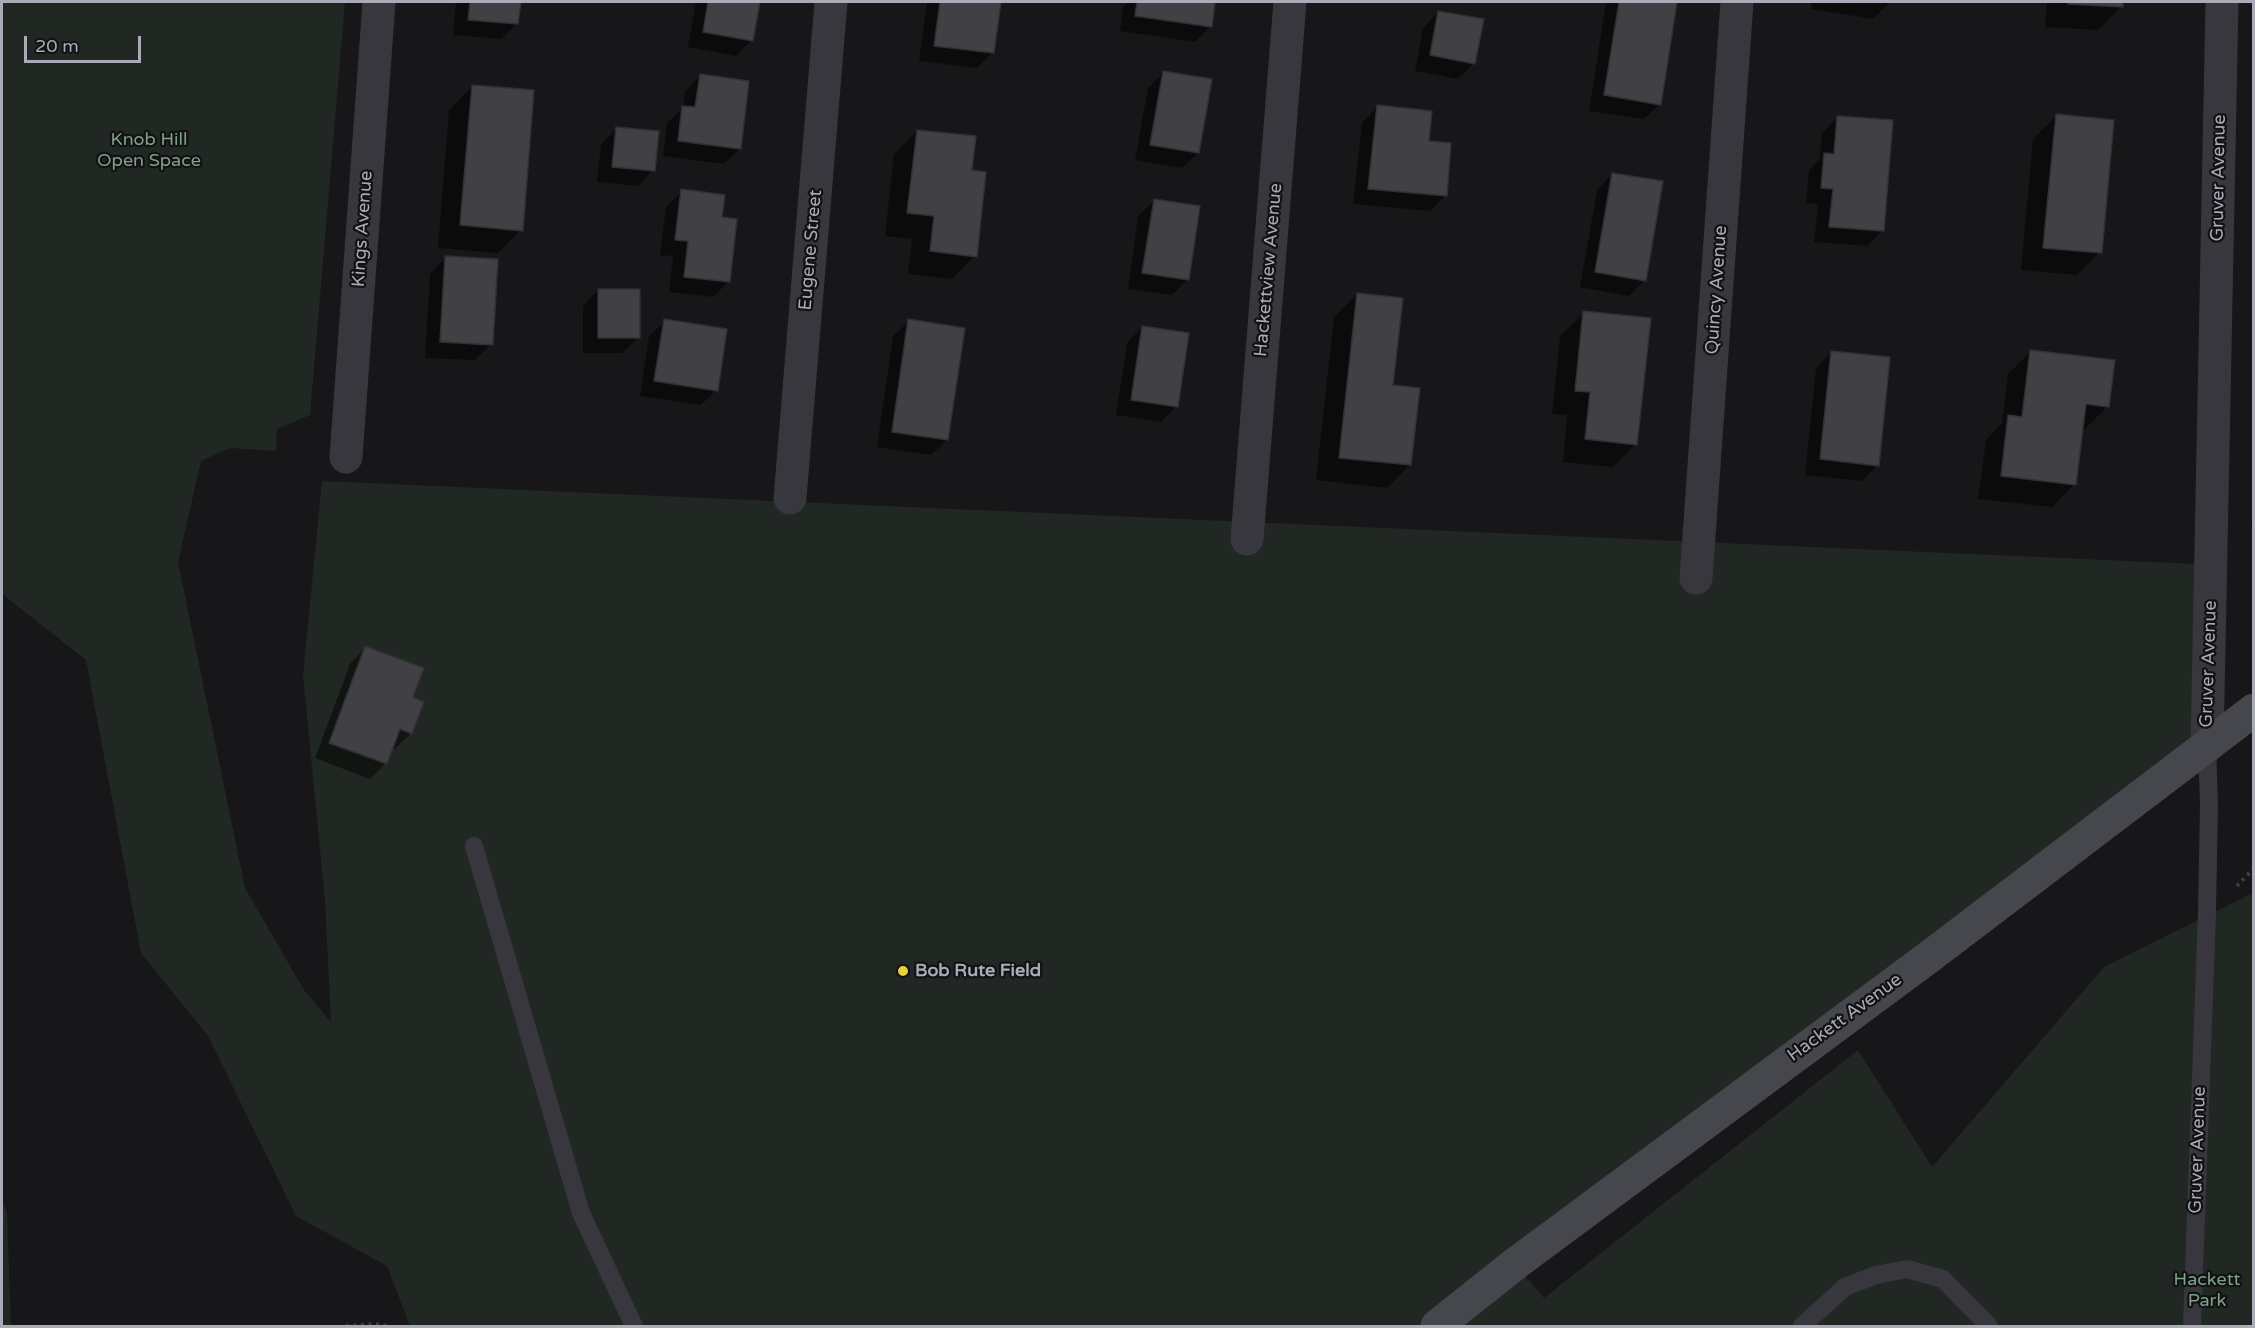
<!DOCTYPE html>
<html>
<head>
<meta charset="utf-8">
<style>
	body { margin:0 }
	#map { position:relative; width:2255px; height:1328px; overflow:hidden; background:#171618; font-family:"Varela Round",sans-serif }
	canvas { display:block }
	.frame { position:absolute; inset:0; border:3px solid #a9abb7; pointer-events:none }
	.scale { position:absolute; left:24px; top:36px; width:117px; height:27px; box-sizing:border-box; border:3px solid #a9abb7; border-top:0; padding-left:8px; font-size:18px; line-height:21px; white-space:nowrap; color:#a9abb7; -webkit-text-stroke:4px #121113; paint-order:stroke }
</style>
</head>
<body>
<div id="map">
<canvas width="2255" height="1328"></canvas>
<div class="frame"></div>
<div class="scale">20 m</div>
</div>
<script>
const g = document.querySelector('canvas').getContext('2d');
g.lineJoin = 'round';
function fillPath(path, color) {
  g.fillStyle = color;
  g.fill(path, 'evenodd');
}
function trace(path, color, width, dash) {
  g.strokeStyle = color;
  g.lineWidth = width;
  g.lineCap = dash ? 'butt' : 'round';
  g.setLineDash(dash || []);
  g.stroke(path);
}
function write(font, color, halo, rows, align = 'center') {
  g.font = font + ' "Varela Round",sans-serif';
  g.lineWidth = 4.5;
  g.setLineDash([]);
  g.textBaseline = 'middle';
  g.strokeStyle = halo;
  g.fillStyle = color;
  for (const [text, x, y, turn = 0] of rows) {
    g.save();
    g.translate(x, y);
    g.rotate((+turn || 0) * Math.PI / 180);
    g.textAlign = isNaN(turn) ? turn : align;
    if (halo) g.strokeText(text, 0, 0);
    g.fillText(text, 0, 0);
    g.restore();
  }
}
fillPath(new Path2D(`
	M 2,2 L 345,2 L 310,415 L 277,429 L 276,451 L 230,448 L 201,461 L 178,562 L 245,888 L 304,990 L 331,1022 L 325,901 L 303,675 L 322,481 L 2197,564 L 2207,746 L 1515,1264 L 1544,1298 L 1858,1050 L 1932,1167 L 2104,967 L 2253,893 L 2253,1326 L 410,1326 L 387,1266 L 296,1216 L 208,1036 L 141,953 L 86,660 L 2,594 Z
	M 2,1201 L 7,1211 L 11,1326 L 2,1326 Z`), '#212823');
fillPath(new Path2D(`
	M 456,2 L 519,2 L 517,24 L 501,39 L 453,35 Z
	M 696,2 L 759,2 L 752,40 L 736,56 L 688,47 Z
	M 927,2 L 999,2 L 993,52 L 977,68 L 919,61 Z
	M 1128,2 L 1213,2 L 1211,26 L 1195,42 L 1120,31 L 1123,6 Z
	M 1606,2 L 1676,2 L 1660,104 L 1644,119 L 1589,111 Z
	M 1812,2 L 1890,2 L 1873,19 L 1811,9 Z
	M 2047,2 L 2122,2 L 2121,7 L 2098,30 L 2045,27 Z
	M 1438,12 L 1474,63 L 1458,79 L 1415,71 L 1423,28 Z
	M 1164,72 L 1198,153 L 1182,168 L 1135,160 L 1148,88 Z
	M 700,76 L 740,149 L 724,164 L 663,156 L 667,123 L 683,107 L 685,92 Z
	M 472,87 L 521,230 L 498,253 L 438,248 L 449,110 Z
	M 1377,107 L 1428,142 L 1445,196 L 1430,211 L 1353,204 L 1362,123 Z
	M 2056,116 L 2100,252 L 2077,275 L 2021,270 L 2033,139 Z
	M 1837,118 L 1882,231 L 1867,246 L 1814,242 L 1818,204 L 1806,203 L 1809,170 L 1820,159 L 1822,133 Z
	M 616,129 L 653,170 L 638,186 L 597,182 L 601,144 Z
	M 917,131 L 970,172 L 975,256 L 952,279 L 908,274 L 912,239 L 885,236 L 894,154 Z
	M 1612,174 L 1645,280 L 1629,296 L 1580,287 L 1597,190 Z
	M 682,191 L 721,218 L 728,282 L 713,297 L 669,292 L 673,256 L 660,255 L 666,207 Z
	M 1154,201 L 1188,279 L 1172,295 L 1128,289 L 1138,216 Z
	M 445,258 L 491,344 L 475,360 L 425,358 L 430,274 Z
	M 598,290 L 638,338 L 622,353 L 583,353 L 583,306 Z
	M 1357,294 L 1392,387 L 1410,465 L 1387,488 L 1316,480 L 1334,317 Z
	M 1584,313 L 1636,444 L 1613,467 L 1563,462 L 1567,415 L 1552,414 L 1560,336 Z
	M 665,321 L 716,390 L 701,405 L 640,396 L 649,336 Z
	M 909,321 L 947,440 L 931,455 L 877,447 L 893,336 Z
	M 1142,327 L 1177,406 L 1161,422 L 1116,415 L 1127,343 Z
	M 2031,351 L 2108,406 L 2085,429 L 2082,429 L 2075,484 L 2052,507 L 1978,499 L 1986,440 L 2002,423 L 2008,374 Z
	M 1831,353 L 1878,465 L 1862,481 L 1805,475 L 1816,368 Z
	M 2254,519 L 2254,529 L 2250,523 Z
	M 365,648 L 411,698 L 411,733 L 395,749 L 391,747 L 386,763 L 370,779 L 315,758 L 350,664 Z`), '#0007');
const building = new Path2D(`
	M 470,2 L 521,2 L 518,24 L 468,20 Z
	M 708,2 L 760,2 L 753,41 L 703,32 Z
	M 940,2 L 1001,2 L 994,53 L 934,46 Z
	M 1137,2 L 1215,2 L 1212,27 L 1135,16 Z
	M 1619,2 L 1677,2 L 1661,105 L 1604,95 Z
	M 2068,2 L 2123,2 L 2123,7 L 2068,4 Z
	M 1438,11 L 1484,19 L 1475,64 L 1430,55 Z
	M 1163,71 L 1212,79 L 1199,153 L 1150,145 Z
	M 700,74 L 749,81 L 741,149 L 678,141 L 682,106 L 695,107 Z
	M 472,85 L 534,90 L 523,231 L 460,225 Z
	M 1377,105 L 1432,111 L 1429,141 L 1451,143 L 1447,196 L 1368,189 Z
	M 2056,114 L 2114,120 L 2102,253 L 2043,248 Z
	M 1837,116 L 1893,120 L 1884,231 L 1829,227 L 1833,189 L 1821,188 L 1824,153 L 1834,154 Z
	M 616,127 L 659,131 L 655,171 L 612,167 Z
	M 917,130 L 976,136 L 972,170 L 986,172 L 977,257 L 930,251 L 934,216 L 907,213 Z
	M 1612,173 L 1663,181 L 1646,281 L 1595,272 Z
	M 681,189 L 725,195 L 722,217 L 737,219 L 730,282 L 684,277 L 688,241 L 675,240 Z
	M 1154,199 L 1200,206 L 1189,280 L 1142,273 Z
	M 445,256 L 498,259 L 493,345 L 440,342 Z
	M 598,289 L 640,289 L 640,338 L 598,338 Z
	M 1357,293 L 1403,298 L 1393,385 L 1420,388 L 1411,465 L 1339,458 Z
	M 1583,311 L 1651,318 L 1637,445 L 1585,439 L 1590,392 L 1575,391 Z
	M 664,319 L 727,329 L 718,391 L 654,381 Z
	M 908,319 L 965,328 L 948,440 L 892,432 Z
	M 1142,326 L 1189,333 L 1178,407 L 1131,400 Z
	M 2030,350 L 2115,360 L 2109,407 L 2086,404 L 2076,485 L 2001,476 L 2008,415 L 2022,417 Z
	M 1831,351 L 1890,357 L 1879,466 L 1820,459 Z
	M 365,646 L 424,668 L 413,697 L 424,702 L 412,734 L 400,729 L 387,764 L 329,743 Z`);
fillPath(building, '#414045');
trace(building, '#313034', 1.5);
trace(new Path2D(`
	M 2237,886 L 2254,868
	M 346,1326 L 374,1324 L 387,1326`), '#3e3e44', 4, [3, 4.5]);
trace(new Path2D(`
	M 474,846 L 581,1213 L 634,1326
	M 1802,1326 L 1845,1287 L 1876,1275 L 1907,1269 L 1943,1279 L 1989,1326
	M 2192,1326 L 2207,912 L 2209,804 L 2207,746`), '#38373d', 18);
trace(new Path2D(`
	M 346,457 L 379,2
	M 790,498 L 831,2
	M 1247,539 L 1290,2
	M 1696,578 L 1737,2
	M 2207,746 L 2222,2`), '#38373d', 33);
trace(new Path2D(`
	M 1437,1326 L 1515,1264 L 1929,957 L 2254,710`), '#46464d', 33);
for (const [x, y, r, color] of [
	[903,971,6,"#e8d03f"]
]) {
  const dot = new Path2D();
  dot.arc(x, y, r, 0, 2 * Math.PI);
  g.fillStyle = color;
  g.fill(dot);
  trace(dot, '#121113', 2);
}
write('18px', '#81a189', '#121113', [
	["Knob Hill",149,140],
	["Open Space",149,161],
	["Hackett",2207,1280],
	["Park",2207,1301]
]);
write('18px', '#a9abb7', '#121113', [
	["Gruver Avenue",2219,178,-89],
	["Kings Avenue",363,229,-86],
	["Eugene Street",811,250,-85],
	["Hackettview Avenue",1269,270,-85],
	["Quincy Avenue",1717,290,-86],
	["Gruver Avenue",2209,664,-88],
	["Hackett Avenue",1845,1018,-36],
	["Gruver Avenue",2198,1150,-88]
]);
write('bold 18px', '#a9abb7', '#121113', [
	["Bob Rute Field",915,971]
], 'left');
</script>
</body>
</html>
